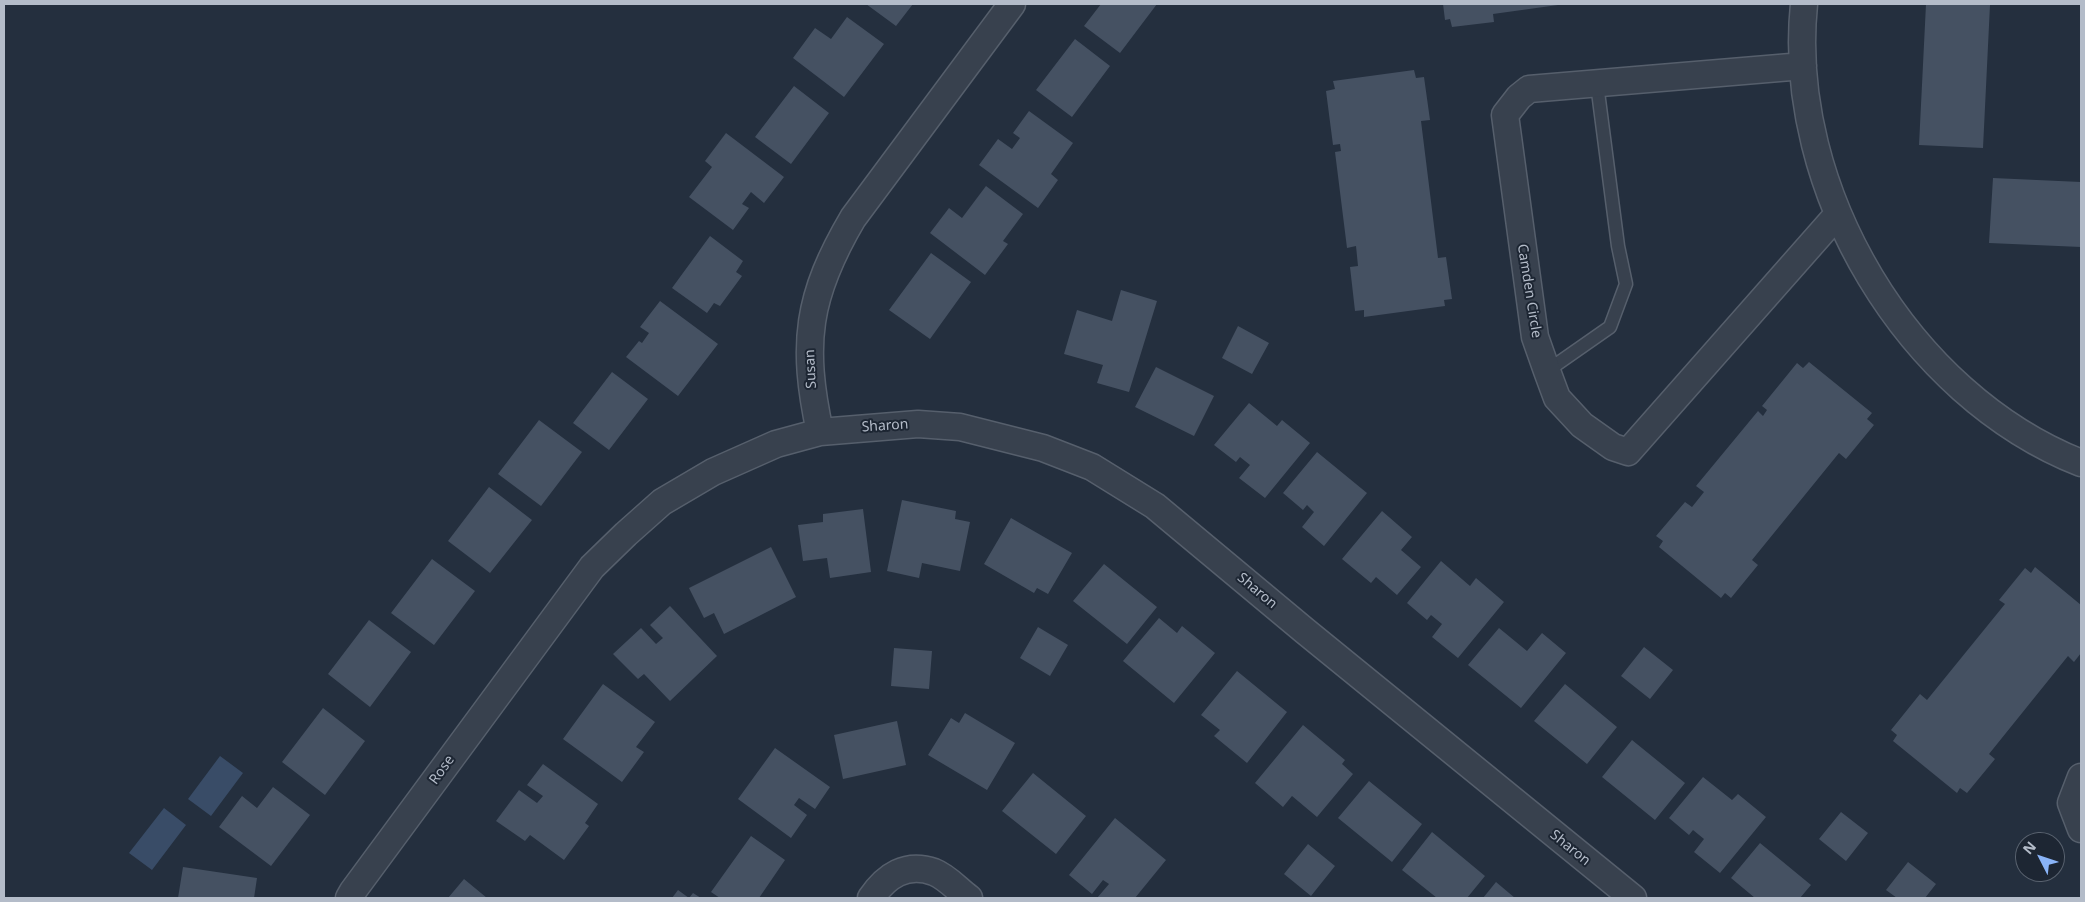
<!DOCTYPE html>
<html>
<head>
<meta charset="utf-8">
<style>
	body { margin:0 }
	#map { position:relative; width:2085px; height:902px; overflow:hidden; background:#242f3e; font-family:"Noto Sans",sans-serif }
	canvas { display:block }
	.frame { position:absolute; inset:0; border:5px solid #b4bcc9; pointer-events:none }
	.north { position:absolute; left:2015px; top:832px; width:50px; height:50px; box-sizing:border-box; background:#1d2633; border:1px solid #59626f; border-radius:50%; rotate:311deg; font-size:14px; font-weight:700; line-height:20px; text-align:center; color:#b4bcc9 }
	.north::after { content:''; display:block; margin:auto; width:18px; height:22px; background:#8ab4f8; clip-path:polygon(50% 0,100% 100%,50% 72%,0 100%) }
</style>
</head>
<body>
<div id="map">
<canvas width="2085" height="902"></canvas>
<div class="frame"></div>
<div class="north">N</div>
</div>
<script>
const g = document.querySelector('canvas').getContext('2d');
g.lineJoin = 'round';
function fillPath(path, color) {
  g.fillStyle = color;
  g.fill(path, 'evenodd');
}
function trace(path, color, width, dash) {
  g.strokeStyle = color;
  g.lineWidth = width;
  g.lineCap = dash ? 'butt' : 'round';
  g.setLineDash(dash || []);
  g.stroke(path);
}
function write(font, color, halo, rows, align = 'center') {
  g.font = font + ' "Noto Sans",sans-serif';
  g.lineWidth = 4;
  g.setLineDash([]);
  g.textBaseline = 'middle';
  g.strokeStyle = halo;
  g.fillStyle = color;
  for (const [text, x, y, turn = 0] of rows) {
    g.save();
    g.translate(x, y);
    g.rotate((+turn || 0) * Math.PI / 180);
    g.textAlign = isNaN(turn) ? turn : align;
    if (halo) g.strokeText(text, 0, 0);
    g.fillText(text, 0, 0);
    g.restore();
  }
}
fillPath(new Path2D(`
	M 220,756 L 243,773 L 211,816 L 188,799 Z
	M 164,808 L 186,825 L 152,870 L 129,853 Z`), '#394c67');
fillPath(new Path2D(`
	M 866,4 L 913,4 L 896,26 Z
	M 1101,4 L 1157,4 L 1120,53 L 1084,26 Z
	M 1443,4 L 1558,4 L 1558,5 L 1493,14 L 1494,22 L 1452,27 L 1450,19 L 1445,20 Z
	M 1926,4 L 1990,5 L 1983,148 L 1919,145 Z
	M 847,17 L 884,44 L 844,97 L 793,58 L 815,28 L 831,39 Z
	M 1075,39 L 1110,66 L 1072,117 L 1036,90 Z
	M 1414,70 L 1416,78 L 1424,77 L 1430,120 L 1421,121 L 1438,258 L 1446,257 L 1452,299 L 1444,300 L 1445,306 L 1364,317 L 1364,310 L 1355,311 L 1350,267 L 1358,266 L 1356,246 L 1347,248 L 1335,152 L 1341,151 L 1340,144 L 1333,145 L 1326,91 L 1335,89 L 1333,81 Z
	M 794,86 L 829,113 L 791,164 L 755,137 Z
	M 1029,111 L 1073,143 L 1051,174 L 1058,180 L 1038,208 L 979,165 L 998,139 L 1012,149 L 1020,138 L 1013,133 Z
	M 726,133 L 784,177 L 764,203 L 751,192 L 742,204 L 749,208 L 733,230 L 689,197 L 712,167 L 705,161 Z
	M 1993,178 L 2081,182 L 2081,247 L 1989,243 Z
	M 986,186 L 1023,214 L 1003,241 L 1008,244 L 985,275 L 930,233 L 949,208 L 962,218 Z
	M 710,236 L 743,261 L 736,272 L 742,276 L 720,306 L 714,303 L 707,313 L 672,288 Z
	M 931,253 L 971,282 L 930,339 L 889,310 Z
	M 1121,290 L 1157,301 L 1129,392 L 1097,383 L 1103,365 L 1064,354 L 1077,310 L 1112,321 Z
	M 660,301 L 718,344 L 678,396 L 626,357 L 639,341 L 642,343 L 649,333 L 640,327 Z
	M 1238,326 L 1269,343 L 1252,374 L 1222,358 Z
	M 1809,362 L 1872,413 L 1867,419 L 1874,425 L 1846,459 L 1839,453 L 1752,560 L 1758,565 L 1731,598 L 1725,593 L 1721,598 L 1659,547 L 1663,541 L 1656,536 L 1685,502 L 1692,507 L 1704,492 L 1696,486 L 1758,411 L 1763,416 L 1767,410 L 1762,406 L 1797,363 L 1803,368 Z
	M 1156,367 L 1214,396 L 1194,436 L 1135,407 Z
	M 612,372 L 648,399 L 609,450 L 573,423 Z
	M 1249,403 L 1277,426 L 1282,420 L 1310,443 L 1265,498 L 1239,478 L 1250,465 L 1240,457 L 1236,462 L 1214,445 Z
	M 539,420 L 582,452 L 541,506 L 498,474 Z
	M 1317,452 L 1367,493 L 1324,546 L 1302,527 L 1314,512 L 1307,505 L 1303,510 L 1283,493 Z
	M 489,487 L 532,520 L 490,573 L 448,541 Z
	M 902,500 L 956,511 L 955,519 L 970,522 L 960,571 L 922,563 L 919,578 L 887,571 Z
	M 863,509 L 871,572 L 830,578 L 827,558 L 803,561 L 798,525 L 823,522 L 823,514 Z
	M 1382,511 L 1412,537 L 1401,550 L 1421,567 L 1397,595 L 1376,577 L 1371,583 L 1342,559 Z
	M 1011,518 L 1072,553 L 1048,594 L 1037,588 L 1034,593 L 984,564 Z
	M 771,547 L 796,597 L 724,634 L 714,613 L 704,618 L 689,588 Z
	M 432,559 L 475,591 L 434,645 L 391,613 Z
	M 1441,561 L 1470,586 L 1476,578 L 1504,602 L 1458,658 L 1432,637 L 1442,624 L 1431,615 L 1427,620 L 1407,603 Z
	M 1104,564 L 1157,607 L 1127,644 L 1073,601 Z
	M 2035,567 L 2081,605 L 2081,653 L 2074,662 L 2068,656 L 1989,754 L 1995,759 L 1967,793 L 1960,788 L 1957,793 L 1893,741 L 1897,735 L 1891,730 L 1920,694 L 1927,700 L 2005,604 L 1999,600 L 2025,568 L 2031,573 Z
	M 670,606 L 717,656 L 670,701 L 644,674 L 638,679 L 613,654 L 641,628 L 656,644 L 663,638 L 650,625 Z
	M 1159,618 L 1177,633 L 1182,626 L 1215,653 L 1174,703 L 1123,661 Z
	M 369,620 L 411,652 L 370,707 L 328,674 Z
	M 1038,627 L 1068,645 L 1050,676 L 1020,658 Z
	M 1499,628 L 1527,651 L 1542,633 L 1566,653 L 1521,708 L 1468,665 Z
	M 1644,647 L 1673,670 L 1650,699 L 1621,676 Z
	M 894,648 L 932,651 L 929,689 L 891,686 Z
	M 1237,671 L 1287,712 L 1247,763 L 1214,736 L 1220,730 L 1201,715 Z
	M 603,684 L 655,722 L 636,747 L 644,752 L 622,782 L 563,739 Z
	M 1565,684 L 1617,727 L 1587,764 L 1534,721 Z
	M 323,708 L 365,741 L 325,795 L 282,762 Z
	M 965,713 L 1015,743 L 987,790 L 928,755 L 951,718 L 959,723 Z
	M 897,721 L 906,765 L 843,779 L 834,735 Z
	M 1303,725 L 1345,760 L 1342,764 L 1353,774 L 1317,817 L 1292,796 L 1283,807 L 1255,783 Z
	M 1632,740 L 1685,783 L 1655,820 L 1602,777 Z
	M 775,748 L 830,787 L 815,809 L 799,798 L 794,805 L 807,815 L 791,838 L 738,799 Z
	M 543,764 L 598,804 L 585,823 L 589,826 L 564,860 L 530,835 L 525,841 L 496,821 L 519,790 L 537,803 L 543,796 L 527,785 Z
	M 1033,773 L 1086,816 L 1056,854 L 1002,811 Z
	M 1703,777 L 1732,800 L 1738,794 L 1766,817 L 1720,873 L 1694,852 L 1704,839 L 1693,830 L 1689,835 L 1669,818 Z
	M 1369,781 L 1422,824 L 1392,862 L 1338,818 Z
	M 273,787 L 310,815 L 271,866 L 219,827 L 242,796 L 257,808 Z
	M 1841,812 L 1868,833 L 1846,861 L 1819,839 Z
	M 1115,818 L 1166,860 L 1135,898 L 1097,898 L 1109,884 L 1103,880 L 1092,894 L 1069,875 Z
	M 1432,832 L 1485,876 L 1467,898 L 1437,898 L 1402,870 Z
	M 751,836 L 785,860 L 759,898 L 720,898 L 711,892 Z
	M 1760,843 L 1811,885 L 1800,898 L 1755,898 L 1731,878 Z
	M 1308,844 L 1335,866 L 1311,896 L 1284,874 Z
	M 1908,862 L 1936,884 L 1925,898 L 1897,898 L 1886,890 Z
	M 183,867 L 257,878 L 254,898 L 178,898 Z
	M 464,879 L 487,898 L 448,898 Z
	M 1496,882 L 1515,898 L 1483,898 Z
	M 678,890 L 689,898 L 693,893 L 701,898 L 672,898 Z`), '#455162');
const service = new Path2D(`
	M 1547,371 L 1610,327 L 1626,284 L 1618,246 L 1597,84`);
const minor = new Path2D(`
	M 1804,4 C 1785,189 1908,395 2081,463
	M 1803,66 L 1529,89 L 1519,97 L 1505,115 L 1535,337 L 1547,371 L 1557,398 L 1582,425 L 1613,447 L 1628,452 L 1838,214
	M 820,432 C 801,344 807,296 853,218 L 1012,4
	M 2081,777 L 2071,803 L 2081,829
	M 349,898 L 353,891 L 592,567 L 626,534 L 662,502 L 713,472 L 776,444 L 820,432 L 918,424 L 960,427 L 1043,448 L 1092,467 L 1155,506 L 1305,631 L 1633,898
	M 871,898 C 886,876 906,862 934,872 C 947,877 958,890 969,898`);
trace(service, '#565f6c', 15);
trace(minor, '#565f6c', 29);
trace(service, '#38414e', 12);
trace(minor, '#38414e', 26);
write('14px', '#b4bcc9', '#1d2633', [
	["Camden Circle",1529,291,81],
	["Susan",811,369,-93],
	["Sharon",885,426,-4],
	["Sharon",1257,591,40],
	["Rose",442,770,-54],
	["Sharon",1570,848,39]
]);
</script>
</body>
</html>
